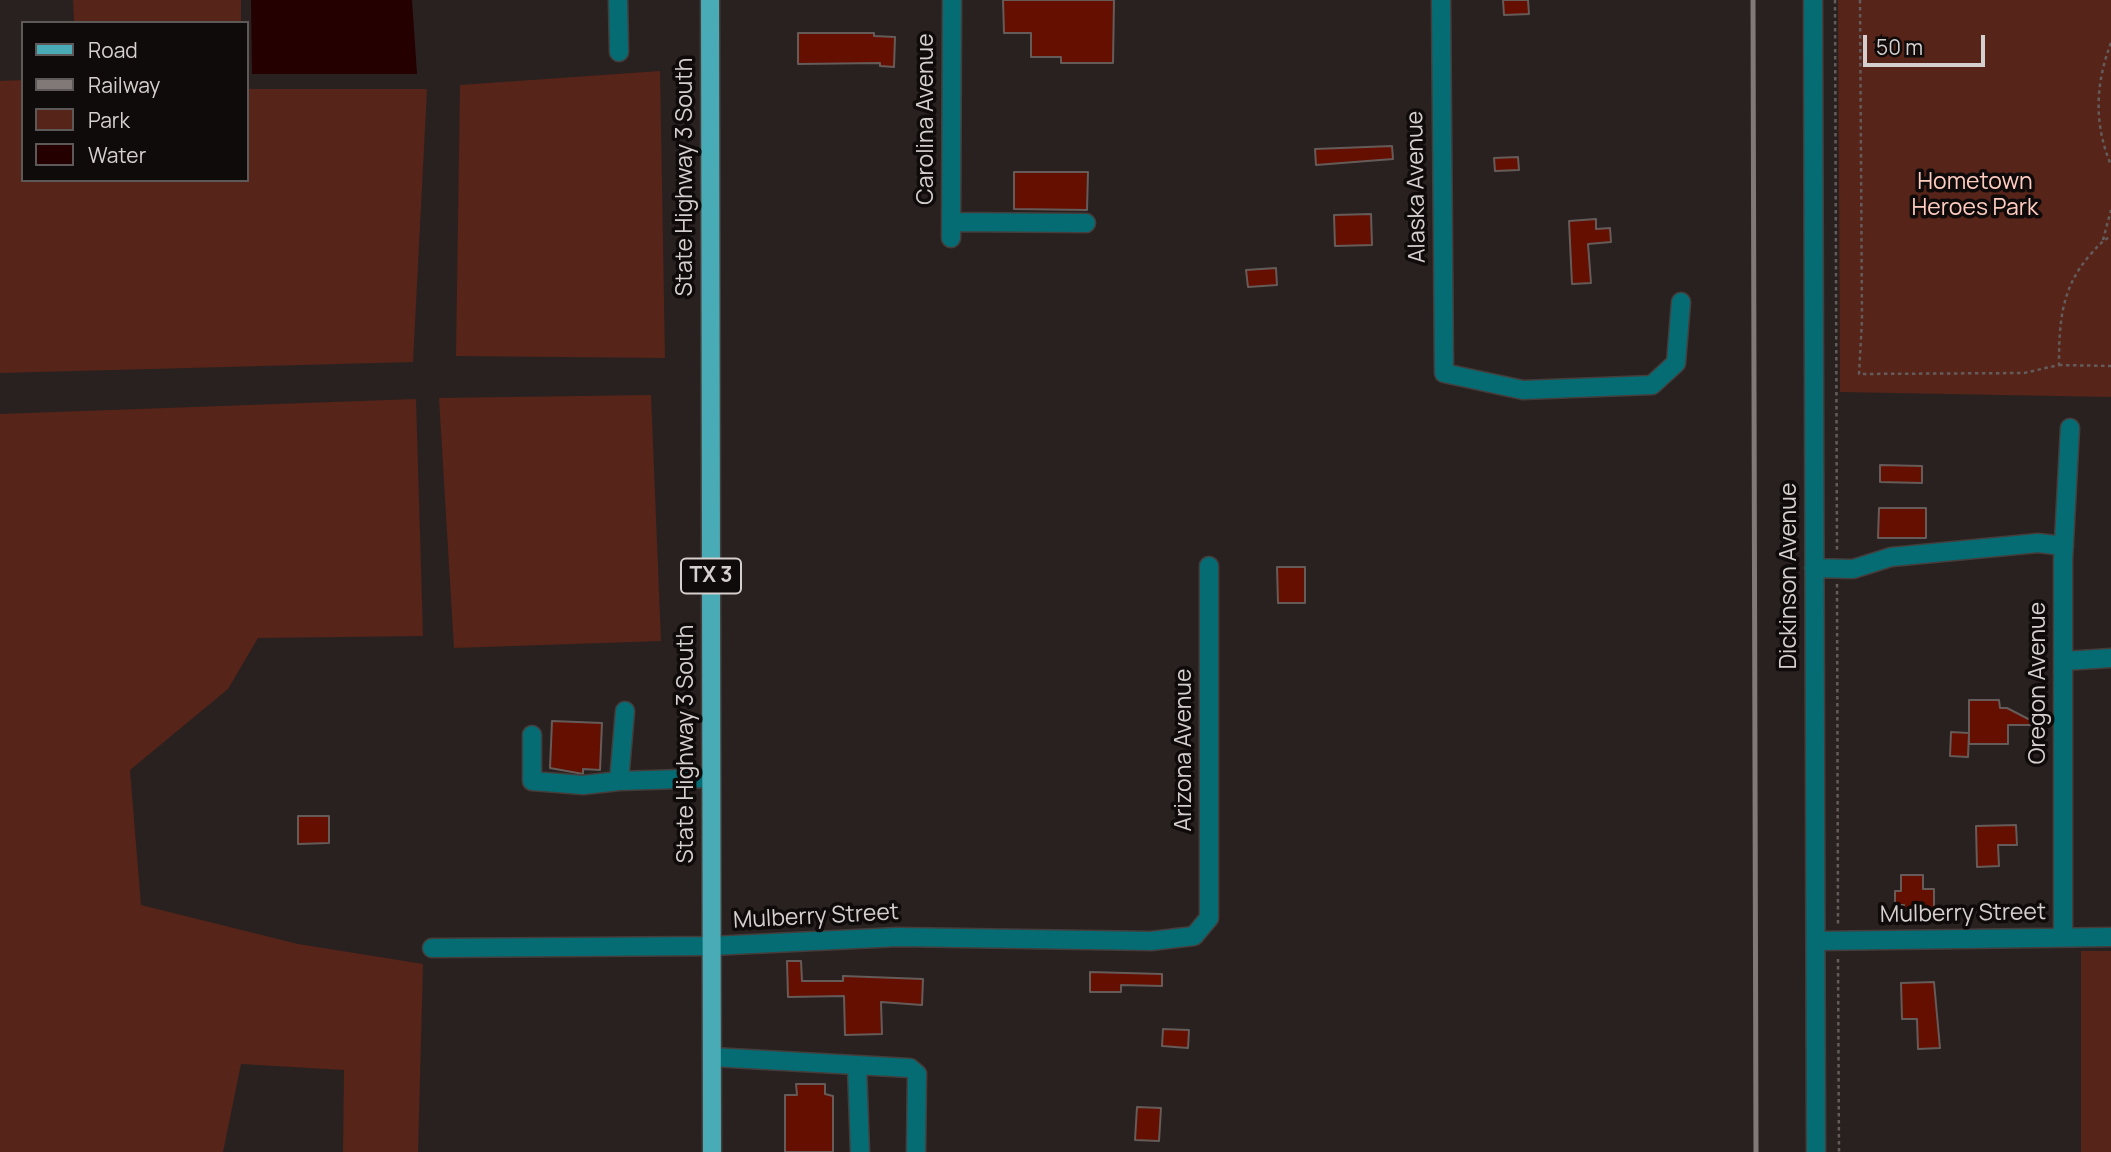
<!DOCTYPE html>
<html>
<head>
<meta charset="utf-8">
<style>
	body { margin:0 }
	#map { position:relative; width:2111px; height:1152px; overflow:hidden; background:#29211f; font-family:Manrope,sans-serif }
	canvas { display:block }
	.legend { position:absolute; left:21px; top:21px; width:228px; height:161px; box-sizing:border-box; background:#0f0b0b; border:2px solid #5e5959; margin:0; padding:9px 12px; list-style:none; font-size:21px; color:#d5cfce }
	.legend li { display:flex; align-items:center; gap:14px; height:35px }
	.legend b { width:35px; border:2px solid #5e5959 }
	.scale { position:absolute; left:1863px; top:35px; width:122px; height:32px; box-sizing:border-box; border:4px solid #d5cfce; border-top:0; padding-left:9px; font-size:21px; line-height:24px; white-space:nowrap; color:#d5cfce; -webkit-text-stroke:5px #0f0b0b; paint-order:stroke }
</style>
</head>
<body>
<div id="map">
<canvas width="2111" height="1152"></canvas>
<ul class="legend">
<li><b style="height:9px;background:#48abb5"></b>Road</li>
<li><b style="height:9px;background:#807978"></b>Railway</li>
<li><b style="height:19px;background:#562419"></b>Park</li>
<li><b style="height:19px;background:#250000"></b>Water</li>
</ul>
<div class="scale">50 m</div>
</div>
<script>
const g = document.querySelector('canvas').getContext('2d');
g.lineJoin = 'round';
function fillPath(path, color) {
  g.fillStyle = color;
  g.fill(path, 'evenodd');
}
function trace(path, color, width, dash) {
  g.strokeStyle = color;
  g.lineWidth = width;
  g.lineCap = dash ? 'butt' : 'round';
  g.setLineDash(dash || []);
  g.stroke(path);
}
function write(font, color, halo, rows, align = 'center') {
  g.font = font + ' Manrope,sans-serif';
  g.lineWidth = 7;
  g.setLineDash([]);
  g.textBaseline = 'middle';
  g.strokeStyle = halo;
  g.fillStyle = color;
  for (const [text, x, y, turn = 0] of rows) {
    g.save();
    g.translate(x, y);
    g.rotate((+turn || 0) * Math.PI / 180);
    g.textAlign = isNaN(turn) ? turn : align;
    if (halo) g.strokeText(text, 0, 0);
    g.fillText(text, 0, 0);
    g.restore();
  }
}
fillPath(new Path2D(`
	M 73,0 L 241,0 L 241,23 L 74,23 Z
	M 1838,0 L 2111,0 L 2111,397 L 1840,392 Z
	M 660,71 L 665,358 L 456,356 L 460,85 Z
	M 23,80 L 23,180 L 247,180 L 247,89 L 427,89 L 413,362 L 0,373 L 0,81 Z
	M 651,395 L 661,641 L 454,648 L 439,398 Z
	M 416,399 L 423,636 L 258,638 L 228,689 L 130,770 L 141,905 L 298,944 L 423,964 L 418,1152 L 343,1152 L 344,1070 L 241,1064 L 223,1152 L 0,1152 L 0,414 Z
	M 2081,951 L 2111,951 L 2111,1152 L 2081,1152 Z`), '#562419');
fillPath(new Path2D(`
	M 251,0 L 412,0 L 417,74 L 252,74 Z`), '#250000');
const building = new Path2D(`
	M 1003,0 L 1114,0 L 1113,63 L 1061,63 L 1061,57 L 1031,57 L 1031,33 L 1004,33 Z
	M 1503,0 L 1528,0 L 1529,14 L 1504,15 Z
	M 798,33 L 874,33 L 874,36 L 895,37 L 894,67 L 880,66 L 880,63 L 798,64 Z
	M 1392,146 L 1393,159 L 1316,165 L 1315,149 Z
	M 1518,157 L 1519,170 L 1495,171 L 1494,158 Z
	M 1014,172 L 1088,172 L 1087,210 L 1014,209 Z
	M 1371,214 L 1372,245 L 1335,246 L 1334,215 Z
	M 1596,219 L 1596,229 L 1610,228 L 1611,242 L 1588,244 L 1591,283 L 1572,284 L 1569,221 Z
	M 1276,268 L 1277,285 L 1248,287 L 1246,270 Z
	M 1880,465 L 1922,466 L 1922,483 L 1880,482 Z
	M 1879,508 L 1926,508 L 1926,538 L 1878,538 Z
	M 1277,567 L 1305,567 L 1305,603 L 1278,603 Z
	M 1969,700 L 1999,700 L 2000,708 L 2007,708 L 2040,725 L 2008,725 L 2008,744 L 1969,744 Z
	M 552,721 L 602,723 L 600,770 L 583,769 L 583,774 L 550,768 Z
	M 1951,732 L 1969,733 L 1968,757 L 1950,756 Z
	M 298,816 L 329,816 L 329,843 L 298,844 Z
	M 2016,825 L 2017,845 L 1998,845 L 1999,866 L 1977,867 L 1976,826 Z
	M 1901,875 L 1923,875 L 1923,889 L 1934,889 L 1934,910 L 1904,910 L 1904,905 L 1895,905 L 1895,891 L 1901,891 Z
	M 787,961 L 801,961 L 802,981 L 843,981 L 843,976 L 923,979 L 922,1005 L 881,1002 L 882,1034 L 845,1035 L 844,996 L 788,997 Z
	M 1090,972 L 1162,974 L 1162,986 L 1121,985 L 1121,992 L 1090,992 Z
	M 1934,982 L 1940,1048 L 1918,1049 L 1917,1019 L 1902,1019 L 1901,983 Z
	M 1163,1029 L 1189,1030 L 1188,1048 L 1162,1046 Z
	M 796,1084 L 825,1084 L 825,1094 L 833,1096 L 833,1152 L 785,1152 L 785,1095 L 797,1095 Z
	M 1137,1107 L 1161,1108 L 1159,1141 L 1135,1140 Z`);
fillPath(building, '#640f00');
trace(building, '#655b59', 2);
const minor = new Path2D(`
	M 618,0 L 619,52
	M 1441,0 L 1444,373 L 1523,390 L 1652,385 L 1676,363 L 1681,302
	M 1813,0 L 1816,1152
	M 951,222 L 1086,223
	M 951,238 L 952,0
	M 1814,568 L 1853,569 L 1891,557 L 2038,543 L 2064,546
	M 2064,661 L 2111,658
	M 625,711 L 619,781 L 711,778
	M 532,735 L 532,781 L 583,785 L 619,781
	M 2063,937 L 2063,560 L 2070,428
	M 1816,941 L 2111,937
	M 432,948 L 711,946 L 898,937 L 1151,941 L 1194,936 L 1209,918 L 1209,566
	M 712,1057 L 910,1068 L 917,1074 L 916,1152
	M 857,1066 L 860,1152`);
const major = new Path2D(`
	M 710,0 L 712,1152`);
trace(minor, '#453d3b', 21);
trace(major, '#453d3b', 21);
trace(new Path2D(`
	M 1835,0 L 1837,553
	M 1860,0 L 1862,320 L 1859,374 L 2024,373 L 2059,365 C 2059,323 2061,288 2090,255 C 2097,247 2102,241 2111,236
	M 2111,43 C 2095,84 2094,125 2111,165
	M 2103,240 L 2111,210
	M 2059,365 L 2111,366
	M 1837,584 L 1838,924
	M 1838,959 L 1839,1152`), '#645c5b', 2.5, [3.5, 3.5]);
trace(minor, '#066c74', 18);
trace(major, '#48abb5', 18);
trace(new Path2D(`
	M 1753,0 L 1756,1152`), '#807978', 5);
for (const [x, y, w] of [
	[711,576,60]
]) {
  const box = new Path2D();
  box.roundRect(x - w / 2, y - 17.5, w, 35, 5);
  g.fillStyle = '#0f0b0b';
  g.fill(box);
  trace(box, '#d5cfce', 2);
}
write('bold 21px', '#d5cfce', null, [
	["TX 3",711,576]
]);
write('23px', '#d5cfce', '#0f0b0b', [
	["Carolina Avenue",927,119,-90],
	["State Highway 3 South",686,177,-90],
	["Alaska Avenue",1417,187,-91],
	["Dickinson Avenue",1790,576,-90],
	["Oregon Avenue",2039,683,-90],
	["State Highway 3 South",687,744,-90],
	["Arizona Avenue",1185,750,-90],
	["Mulberry Street",1963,914,-1],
	["Mulberry Street",816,917,-3]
]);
write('23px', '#ffccbf', '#0f0b0b', [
	["Hometown",1975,183],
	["Heroes Park",1975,209]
]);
</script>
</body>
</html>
